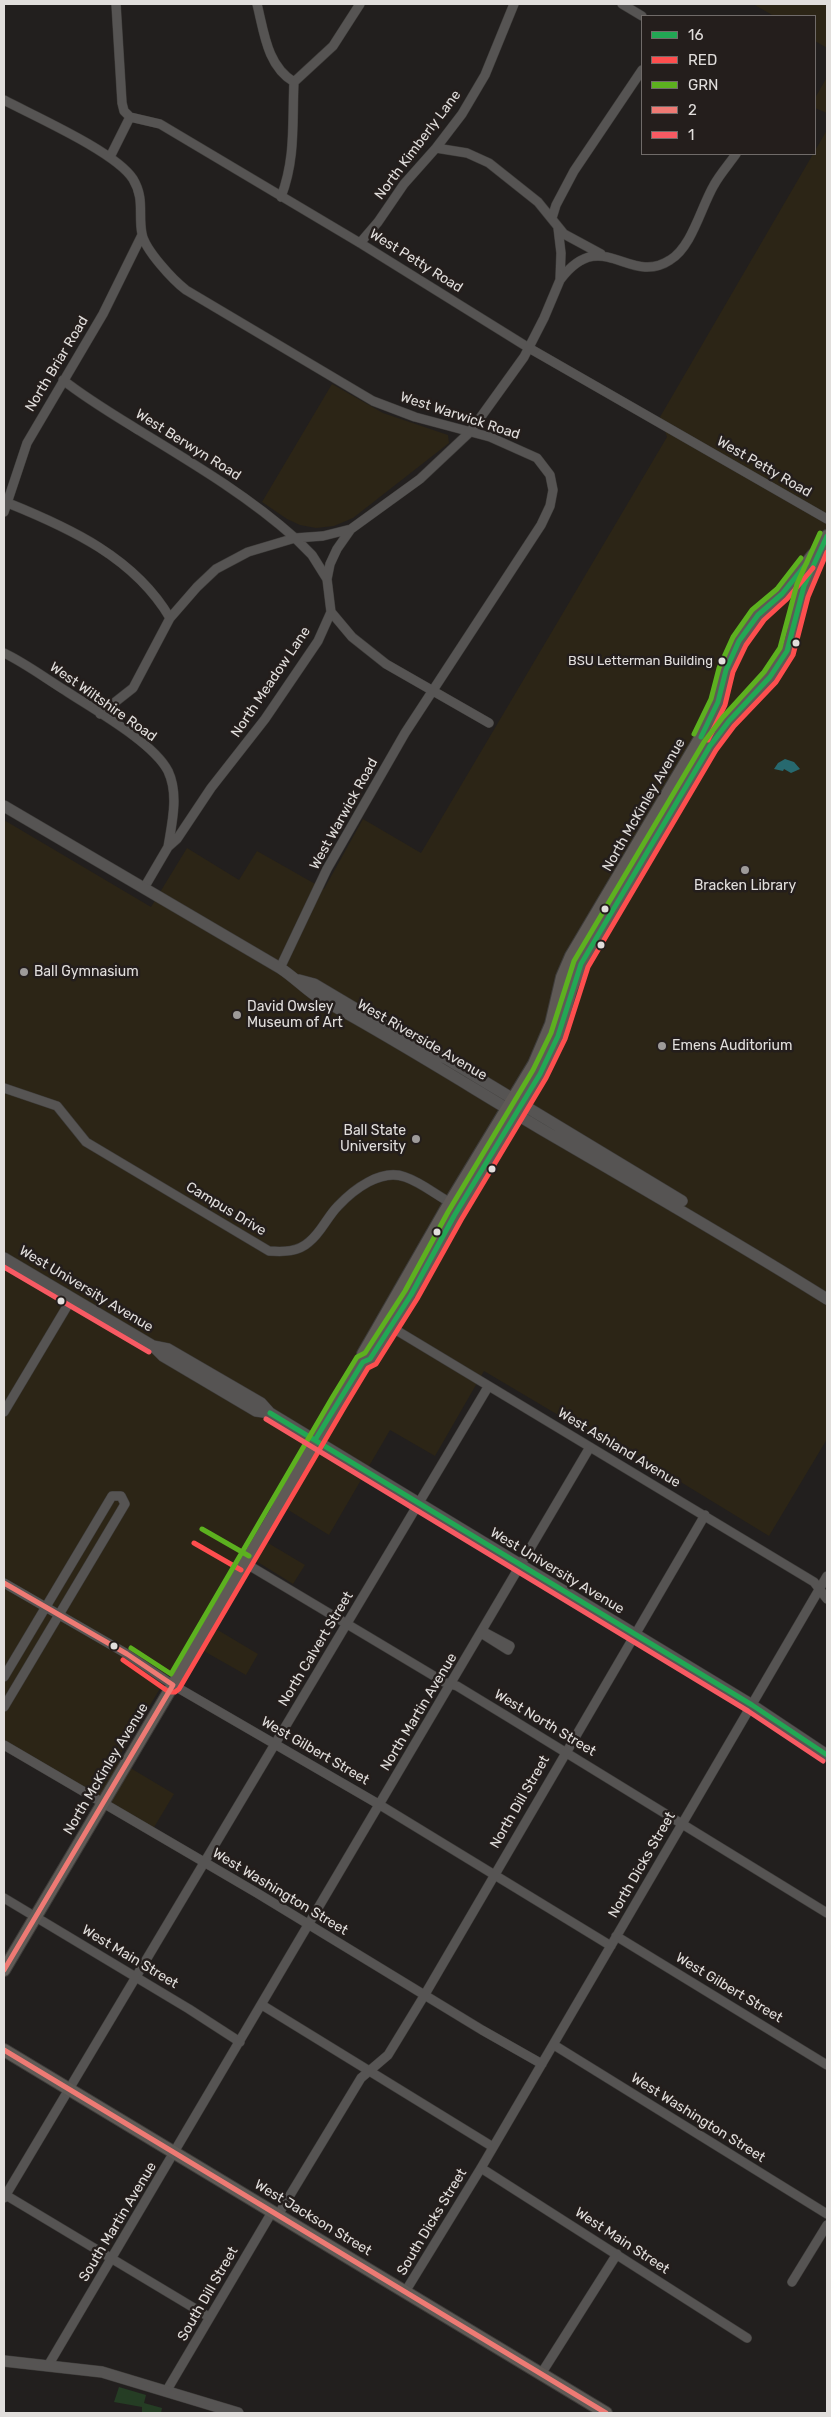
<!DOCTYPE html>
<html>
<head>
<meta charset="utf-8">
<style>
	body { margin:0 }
	#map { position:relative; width:831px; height:2417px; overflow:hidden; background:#221f1e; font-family:Rubik,sans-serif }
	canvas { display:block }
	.frame { position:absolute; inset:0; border:5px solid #e1dedc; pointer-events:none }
	.legend { position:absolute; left:641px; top:15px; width:175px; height:140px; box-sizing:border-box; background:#241e1c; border:1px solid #706b69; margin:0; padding:6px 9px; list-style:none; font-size:15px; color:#e1dedc }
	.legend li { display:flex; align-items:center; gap:10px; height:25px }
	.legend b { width:25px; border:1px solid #706b69 }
</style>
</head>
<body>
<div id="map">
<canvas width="831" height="2417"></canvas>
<div class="frame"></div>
<ul class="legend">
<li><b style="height:6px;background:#22a754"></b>16</li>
<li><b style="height:6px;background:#fe4e4e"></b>RED</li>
<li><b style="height:6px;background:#5cb11f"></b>GRN</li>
<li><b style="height:6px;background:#ee7a74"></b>2</li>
<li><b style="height:6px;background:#f75a63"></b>1</li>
</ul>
</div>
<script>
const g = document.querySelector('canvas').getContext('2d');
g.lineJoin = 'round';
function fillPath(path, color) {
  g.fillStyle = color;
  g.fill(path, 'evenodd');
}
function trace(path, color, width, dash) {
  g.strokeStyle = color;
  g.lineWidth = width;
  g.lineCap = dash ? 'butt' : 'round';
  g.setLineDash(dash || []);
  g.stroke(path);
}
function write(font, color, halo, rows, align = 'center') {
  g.font = font + ' Rubik,sans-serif';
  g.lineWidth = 5;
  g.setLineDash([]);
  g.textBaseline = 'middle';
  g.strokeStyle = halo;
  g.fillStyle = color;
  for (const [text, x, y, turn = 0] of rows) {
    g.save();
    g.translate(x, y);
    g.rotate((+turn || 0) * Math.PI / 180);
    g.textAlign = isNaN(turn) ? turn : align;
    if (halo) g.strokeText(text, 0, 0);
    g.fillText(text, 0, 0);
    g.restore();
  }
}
fillPath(new Path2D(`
	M 753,4 L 827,4 L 827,48 L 815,41 L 815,16 L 774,16 Z
	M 827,77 L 827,113 L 815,108 L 815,98 Z
	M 827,130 L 827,1439 L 769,1536 L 607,1437 L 575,1425 L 484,1371 L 435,1456 L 390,1430 L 329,1535 L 272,1500 L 253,1534 L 305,1565 L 293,1584 L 240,1551 L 201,1620 L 258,1654 L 246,1675 L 188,1642 L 117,1760 L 174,1794 L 153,1829 L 4,1740 L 4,820 L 151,907 L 187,848 L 239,880 L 257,851 L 324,889 L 363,819 L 421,853 L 667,437 L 660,417 Z
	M 332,384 L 383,413 L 448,435 L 449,443 L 353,518 L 334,526 L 316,528 L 300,525 L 287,519 L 262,502 Z`), '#2c2516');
fillPath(new Path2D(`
	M 119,2387 L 146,2395 L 144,2403 L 162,2408 L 161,2413 L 142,2413 L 142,2407 L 114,2402 Z`), '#253d24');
fillPath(new Path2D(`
	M 785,759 L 794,762 L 800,769 L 791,773 L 784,769 L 783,771 L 774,769 L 778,763 Z`), '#27696f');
const minor = new Path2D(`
	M 116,4 L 122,103 L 124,111 L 130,117
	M 257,4 C 264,32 267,66 294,82
	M 622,4 L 642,16
	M 4,100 C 34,116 116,152 133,179 C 145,199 138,214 142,234 C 145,250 173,280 186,290 L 373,401 L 415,417 L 490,437 L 537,458 L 550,475 L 553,490 L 550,506 L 541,525 L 405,733 L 327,869 L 280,968
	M 130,117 L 160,124 L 360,243 L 529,348 L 827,519
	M 436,148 L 467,153 L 489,163 L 538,202 L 564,234 L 601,254
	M 110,157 L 130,117
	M 281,197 C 296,158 292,122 294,82 L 333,46 L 360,4
	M 552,218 L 556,205 L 574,171 L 642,70
	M 360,243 L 378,222 L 404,184 L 436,148 L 462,114 L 485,75 L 514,4
	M 560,280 C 602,224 629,287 670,260 C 692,247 701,207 714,185 C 720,174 729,164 736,154
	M 63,380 C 87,399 114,415 140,431 C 194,464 248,496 295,538 L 323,536 L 351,529
	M 8,503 C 70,528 135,558 170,618
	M 4,512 L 27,443 L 103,314 L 142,235
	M 331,612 L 352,637 L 386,664 L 489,723
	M 4,653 C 25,663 45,678 66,691 C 93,709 153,742 168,771 C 179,794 172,823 168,847
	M 100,714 L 133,688 L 170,618 L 197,587 L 216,569 L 248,552 L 295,538 L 312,555 L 327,579
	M 144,888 L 168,847 L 177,839 L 211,788 L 265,719 L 318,641 L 331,612 L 327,579 L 330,564 L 337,549 L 351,529 L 420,479 L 470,432 L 524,357 L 544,318 L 560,280 L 561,253 L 558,228
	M 4,1088 L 57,1106 L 86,1142 L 269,1251 C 284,1252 298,1252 309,1242 C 321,1233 327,1217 338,1206 C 353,1190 381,1168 405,1177 C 423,1183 438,1197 455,1205
	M 391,1327 L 814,1582 L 827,1599
	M 4,1412 L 72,1298
	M 245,1563 L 444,1682 L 457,1686 L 508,1717 L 827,1913
	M 4,1583 L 127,1654 L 173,1685 L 380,1805 L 611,1946
	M 481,1633 L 508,1650 L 510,1646 L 482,1631
	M 4,1677 L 112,1496 L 121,1496 L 125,1504 L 4,1707
	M 4,1745 L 257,1893 L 482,2030 L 542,2064
	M 4,1898 L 189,2009 L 240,2042
	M 616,1936 L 827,2065
	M 262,2005 L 493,2147
	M 554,2045 L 827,2214
	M 481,2168 L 747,2338
	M 4,2194 L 209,2317
	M 4,2198 L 488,1387
	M 278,2215 L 361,2078 L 388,2055 L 424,1996 L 705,1515
	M 792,2282 L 827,2225
	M 405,2292 L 481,2168 L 827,1576
	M 49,2364 L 590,1447
	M 541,2374 L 617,2254
	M 167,2390 L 272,2212`);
const tertiary = new Path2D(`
	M 4,806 L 280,968 C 294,977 305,989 319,998 C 395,1039 467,1085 541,1129 C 637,1185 733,1240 827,1299
	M 299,980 L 314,984 L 415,1044 L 447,1059 L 682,1201
	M 4,1258 L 153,1346 L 163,1356 L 256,1411 L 270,1413
	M 153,1346 L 168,1349 L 261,1403 L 270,1413 L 752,1705 L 827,1755
	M 4,2361 L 102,2372 L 238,2413`);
const secondary = new Path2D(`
	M 363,1362 L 363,1354 L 378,1328 L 445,1211 L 534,1064 L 551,1024 L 562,977 L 571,956 L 699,740 L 718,702 L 726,670 L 739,641 L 758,615 L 782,594 L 813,555
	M 4,1970 L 275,1513 L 293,1478 L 363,1362 L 370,1359 L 411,1295 L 454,1216 L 540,1074 L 558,1036 L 571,990 L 581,964 L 710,746 C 732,710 768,689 787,651 C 794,636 795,619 799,603 C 804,582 817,555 827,536
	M 4,2050 L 606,2413`);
trace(minor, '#3e3c3a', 10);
trace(tertiary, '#3e3c3a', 12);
trace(secondary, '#3e3c3a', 14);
trace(minor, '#565453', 9);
trace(tertiary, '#565453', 11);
trace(secondary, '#5f5a56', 12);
trace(new Path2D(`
	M 701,737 L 718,702 L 726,670 L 739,641 L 758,615 L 782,594 L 807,563
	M 270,1413 L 752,1705 L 827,1755
	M 315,1440 L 363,1362 L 370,1359 L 411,1295 L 454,1216 L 540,1074 L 558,1036 L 581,964 L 710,746 L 729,721 L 770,677 L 787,651 L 804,586 L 827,536`), '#22a754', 5);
trace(new Path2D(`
	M 708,740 L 725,705 L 733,672 L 746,645 L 764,620 L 787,599 L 813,568
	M 194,1543 L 241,1570
	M 123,1660 L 169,1692 L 175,1692 L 179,1689 L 345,1406 L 368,1368 L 376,1364 L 417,1299 L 461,1220 L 546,1078 L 565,1039 L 588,967 L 716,750 L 734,726 L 776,682 L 793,655 L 808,597 L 827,552`), '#fe4e4e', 5);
trace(new Path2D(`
	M 694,734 L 711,699 L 719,668 L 733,637 L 752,610 L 777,589 L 801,558
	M 202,1529 L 249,1556
	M 131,1648 L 171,1674 L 332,1398 L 357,1357 L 365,1353 L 405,1291 L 448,1212 L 533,1070 L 551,1033 L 574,961 L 704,742 L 723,717 L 764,672 L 780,648 L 797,584 L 820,533`), '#5cb11f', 5);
trace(new Path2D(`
	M 4,1583 L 127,1654 L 173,1685 L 4,1970
	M 4,2050 L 606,2413`), '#ee7a74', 5);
trace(new Path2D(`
	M 4,1267 L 149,1352
	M 266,1419 L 748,1711 L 823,1761`), '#f75a63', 5);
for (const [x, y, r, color] of [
	[796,643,4.5,"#e1dedc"],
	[722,661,4.5,"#e1dedc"],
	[745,870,5,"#9e9b9a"],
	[605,909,4.5,"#e1dedc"],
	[601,945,4.5,"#e1dedc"],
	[24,972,5,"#9e9b9a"],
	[237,1015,5,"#9e9b9a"],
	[662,1046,5,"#9e9b9a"],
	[416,1139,5,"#9e9b9a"],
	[492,1169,4.5,"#e1dedc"],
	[437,1232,4.5,"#e1dedc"],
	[61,1301,4.5,"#e1dedc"],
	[114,1646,4.5,"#e1dedc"]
]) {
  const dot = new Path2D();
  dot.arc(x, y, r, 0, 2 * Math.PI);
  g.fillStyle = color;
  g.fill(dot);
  trace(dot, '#241e1c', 2);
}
write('13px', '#e1dedc', '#241e1c', [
	["BSU Letterman Building",713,661]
], 'right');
write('14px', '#e1dedc', '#241e1c', [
	["North Kimberly Lane",418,145,-53],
	["West Petty Road",416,261,32],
	["North Briar Road",57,364,-59],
	["West Warwick Road",460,416,18],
	["West Berwyn Road",188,445,32],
	["West Petty Road",764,467,30],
	["North Meadow Lane",271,682,-56],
	["West Wiltshire Road",103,702,35],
	["North McKinley Avenue",644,805,-60],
	["West Warwick Road",344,814,-61],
	["West Riverside Avenue",422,1040,30],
	["Campus Drive",226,1209,31],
	["West University Avenue",86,1289,31],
	["West Ashland Avenue",619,1448,31],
	["West University Avenue",557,1571,31],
	["North Calvert Street",316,1649,-59],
	["North Martin Avenue",419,1712,-59],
	["West North Street",545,1723,31],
	["West Gilbert Street",315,1751,30],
	["North McKinley Avenue",106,1769,-59],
	["North Dill Street",520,1802,-60],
	["North Dicks Street",642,1865,-60],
	["West Washington Street",280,1892,31],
	["West Main Street",130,1957,31],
	["West Gilbert Street",729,1988,31],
	["West Washington Street",698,2118,32],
	["West Jackson Street",313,2218,31],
	["South Martin Avenue",118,2222,-59],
	["South Dicks Street",432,2222,-59],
	["West Main Street",622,2241,33],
	["South Dill Street",208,2294,-60]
]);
write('14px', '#e1dedc', '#241e1c', [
	["Bracken Library",745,886,"center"],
	["Ball Gymnasium",34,972],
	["David Owsley",247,1007],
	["Museum of Art",247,1023],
	["Emens Auditorium",672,1046],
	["Ball State",406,1131,"right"],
	["University",406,1147,"right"]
], 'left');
</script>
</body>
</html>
